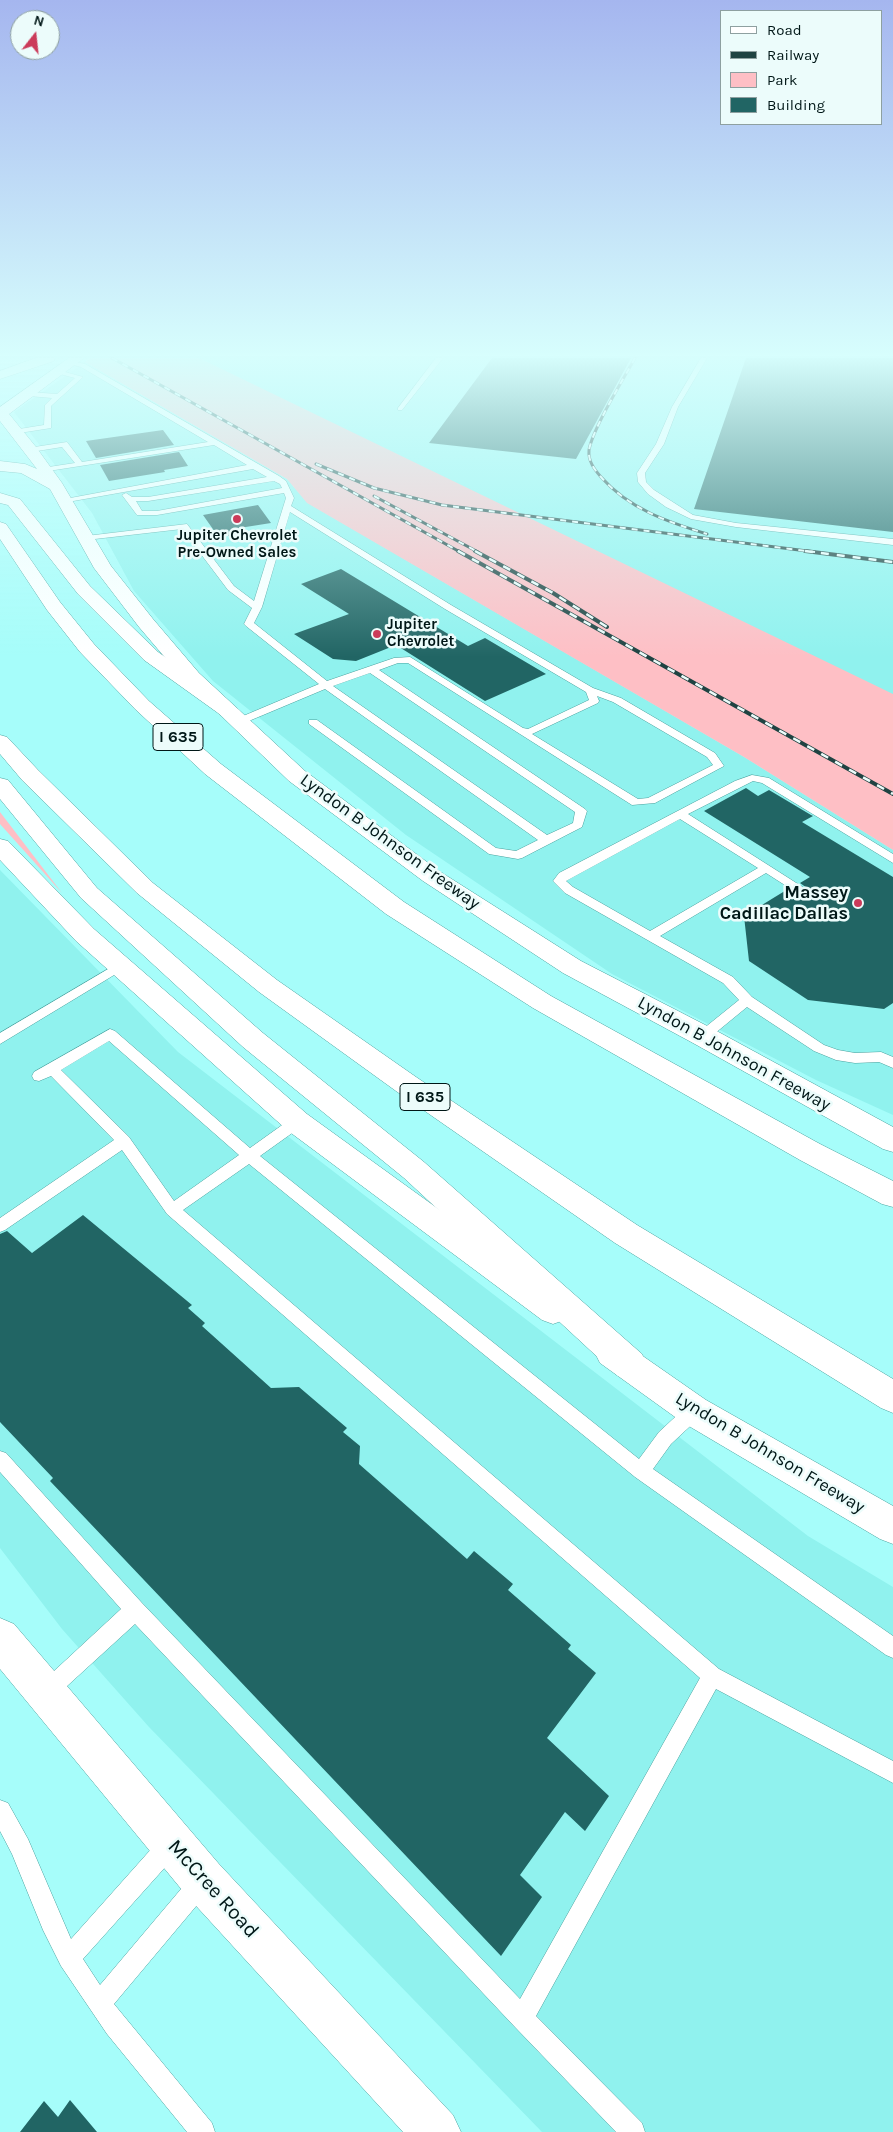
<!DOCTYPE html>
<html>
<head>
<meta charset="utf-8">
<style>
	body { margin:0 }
	#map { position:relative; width:893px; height:2132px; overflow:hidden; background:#a6fdfa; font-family:Karla,sans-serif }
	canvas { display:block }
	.legend { position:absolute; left:720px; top:10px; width:162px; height:115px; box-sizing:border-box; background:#ecfcfb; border:1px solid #8ea0a0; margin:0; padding:6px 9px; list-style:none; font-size:15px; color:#001717 }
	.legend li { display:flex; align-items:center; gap:10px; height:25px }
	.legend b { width:25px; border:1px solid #8ea0a0 }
	.north { position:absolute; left:10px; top:10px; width:50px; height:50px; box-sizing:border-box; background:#ecfcfb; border:1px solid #8ea0a0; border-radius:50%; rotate:16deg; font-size:14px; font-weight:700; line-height:20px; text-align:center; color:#001717 }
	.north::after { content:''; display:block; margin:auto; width:18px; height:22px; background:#cb3b5a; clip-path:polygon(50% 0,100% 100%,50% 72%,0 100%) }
</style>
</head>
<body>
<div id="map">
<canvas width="893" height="2132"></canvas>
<ul class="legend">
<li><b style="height:6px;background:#fff"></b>Road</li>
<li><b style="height:6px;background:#1f4342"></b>Railway</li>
<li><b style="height:14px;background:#febfc5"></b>Park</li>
<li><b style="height:14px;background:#216564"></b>Building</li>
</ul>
<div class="north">N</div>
</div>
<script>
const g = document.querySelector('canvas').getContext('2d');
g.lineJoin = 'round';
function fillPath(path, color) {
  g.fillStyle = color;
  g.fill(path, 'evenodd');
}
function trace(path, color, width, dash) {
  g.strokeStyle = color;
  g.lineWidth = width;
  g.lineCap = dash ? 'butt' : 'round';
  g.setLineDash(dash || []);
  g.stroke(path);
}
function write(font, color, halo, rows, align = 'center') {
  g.font = font + ' Karla,sans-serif';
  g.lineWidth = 5;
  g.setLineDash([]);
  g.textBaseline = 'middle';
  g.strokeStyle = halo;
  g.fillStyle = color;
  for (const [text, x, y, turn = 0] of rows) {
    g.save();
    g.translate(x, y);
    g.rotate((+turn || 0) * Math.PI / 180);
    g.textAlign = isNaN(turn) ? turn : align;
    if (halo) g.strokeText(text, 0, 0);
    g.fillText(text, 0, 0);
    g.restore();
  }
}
fillPath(new Path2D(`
	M 188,358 L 893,358 L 893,768 Z
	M 85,362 L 287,479 L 308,503 L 744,757 L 893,850 L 893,1115 L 816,1080 L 612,974 L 406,835 L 213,681 L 134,591 L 92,513 L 14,412 Z
	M 0,870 L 178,1052 L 808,1536 L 893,1587 L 893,2132 L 542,2132 L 149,1727 L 62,1629 L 0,1548 Z`), '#90f2ee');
fillPath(new Path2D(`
	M 90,358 L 199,358 L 893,694 L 893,850 L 744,757 L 307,503 L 287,479 L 85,362 Z
	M 0,812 L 62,893 L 0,824 Z`), '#febfc5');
fillPath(new Path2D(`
	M 492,358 L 631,358 L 576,459 L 429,443 Z
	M 746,358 L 893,358 L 893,532 L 694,509 Z
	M 163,430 L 174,445 L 96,458 L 86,441 Z
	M 179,452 L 188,466 L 164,470 L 165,472 L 109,481 L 100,465 Z
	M 258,505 L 271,523 L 233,529 L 238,539 L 215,532 L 203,515 Z
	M 341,569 L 468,646 L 485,638 L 546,674 L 485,701 L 396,645 L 356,661 L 333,659 L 294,634 L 349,614 L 301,584 Z
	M 746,788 L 758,796 L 769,790 L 811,815 L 813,816 L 802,822 L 893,877 L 893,1003 L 884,1009 L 808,1000 L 749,961 L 744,916 L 788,889 L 802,898 L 810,898 L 814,893 L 800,883 L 810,877 L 704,811 Z
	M 83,1215 L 192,1305 L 188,1308 L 205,1323 L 202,1326 L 271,1388 L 299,1387 L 347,1428 L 343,1432 L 360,1446 L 359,1464 L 467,1559 L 474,1551 L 513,1584 L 508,1590 L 571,1645 L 568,1649 L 596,1673 L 547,1738 L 609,1796 L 585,1831 L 565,1812 L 520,1875 L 542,1897 L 501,1956 L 50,1481 L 53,1478 L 0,1422 L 0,1234 L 7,1231 L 32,1253 Z
	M 70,2100 L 97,2132 L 20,2132 L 44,2101 L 58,2117 Z`), '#216564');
const lane = new Path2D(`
	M 436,358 L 443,358 L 402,410 L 398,410 L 398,408 Z
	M 701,358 L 707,358 L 678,407 L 664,444 L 645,473 L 646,482 L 654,490 L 693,515 L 736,523 L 893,539 L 893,545 L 736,527 L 691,519 L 666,507 L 648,494 L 638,482 L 637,473 L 656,444 L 672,407 Z
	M 71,361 L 85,364 L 279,476 L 286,481 L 294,498 L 291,506 L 451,605 L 593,688 L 621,698 L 715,753 L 724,766 L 655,803 L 632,805 L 408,663 L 398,663 L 379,670 L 585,809 L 587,811 L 582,827 L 522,858 L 518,859 L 489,854 L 309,724 L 309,720 L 317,720 L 496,848 L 516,851 L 538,840 L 325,689 L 244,723 L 236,723 L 236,719 L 319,684 L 246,626 L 244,624 L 252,608 L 228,590 L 182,529 L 86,540 L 82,538 L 86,536 L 187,524 L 234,586 L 254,601 L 286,498 L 284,493 L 157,515 L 137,515 L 122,495 L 126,493 L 132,497 L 148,497 L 267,477 L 253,469 L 62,503 L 62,499 L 65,499 L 247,465 L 214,445 L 42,472 L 42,468 L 75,463 L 62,447 L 31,452 L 27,450 L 28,448 L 67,442 L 82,462 L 208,442 L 81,367 L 69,364 L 68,363 ZM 274,481 L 280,484 L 282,488 L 157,511 L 142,511 L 136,501 L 148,501 ZM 290,512 L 445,609 L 586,692 L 589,700 L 528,729 L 523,728 L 410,657 L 394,658 L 327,681 L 254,623 L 262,607 ZM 370,673 L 575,812 L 573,823 L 547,835 L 333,686 ZM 597,696 L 613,702 L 707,757 L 713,765 L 648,798 L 638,799 L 532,734 L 598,703 L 599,701 Z
	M 58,370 L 83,377 L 51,406 L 51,428 L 13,434 L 13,430 L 44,425 L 45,405 L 52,398 L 29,396 L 26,394 L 29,392 L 57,394 L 75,378 L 56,373 L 56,371 Z
	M 752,775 L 769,778 L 893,854 L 893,863 L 762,783 L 753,781 L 688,814 L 812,893 L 810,896 L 802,896 L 766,873 L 660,936 L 733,977 L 752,997 L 824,1045 L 838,1050 L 855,1053 L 881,1052 L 893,1057 L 893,1068 L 879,1062 L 855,1063 L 836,1060 L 814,1051 L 747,1007 L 708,1039 L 698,1039 L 696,1036 L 698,1033 L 739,1000 L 723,983 L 565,893 L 553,881 L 559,873 L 735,781 ZM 680,819 L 758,868 L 650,931 L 573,887 L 566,881 Z
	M 120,962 L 124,963 L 126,966 L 124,969 L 0,1044 L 0,1033 Z
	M 110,1029 L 115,1031 L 250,1148 L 292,1118 L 297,1117 L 302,1118 L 304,1122 L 302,1126 L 260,1156 L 639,1459 L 659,1432 L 688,1405 L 694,1403 L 700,1405 L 703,1411 L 700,1417 L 671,1444 L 653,1469 L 893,1636 L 893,1658 L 886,1655 L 635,1477 L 249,1164 L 183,1210 L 719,1669 L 893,1761 L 893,1783 L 716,1689 L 536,2016 L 642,2123 L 645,2132 L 616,2132 L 514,2026 L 135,1624 L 54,1698 L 47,1701 L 40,1698 L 37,1691 L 40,1684 L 121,1609 L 0,1472 L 0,1451 L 6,1453 L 142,1603 L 520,1999 L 700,1678 L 167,1214 L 122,1150 L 5,1230 L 0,1232 L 0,1218 L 114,1140 L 51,1076 L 39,1081 L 34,1080 L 32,1076 L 34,1072 ZM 109,1041 L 239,1155 L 174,1201 L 129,1137 L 61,1070 Z
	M 0,1800 L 8,1803 L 28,1839 L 71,1939 L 161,1838 L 169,1835 L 177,1838 L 180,1846 L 177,1854 L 83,1959 L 100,1985 L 192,1876 L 200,1873 L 208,1876 L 211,1884 L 208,1892 L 114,2004 L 212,2123 L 215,2132 L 187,2132 L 107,2034 L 61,1966 L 43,1930 L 12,1854 L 0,1831 Z`);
const secondary = new Path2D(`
	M 0,408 L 5,409 L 36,447 L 62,483 L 111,566 L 153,619 L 199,673 L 305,771 L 439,871 L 581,961 L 713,1029 L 893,1127 L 893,1152 L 883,1149 L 693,1043 L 563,973 L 423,881 L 289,781 L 185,681 L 139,627 L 94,568 L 50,489 L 21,473 L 0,471 L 0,461 L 25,464 L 37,469 L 0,421 Z
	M 0,839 L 8,841 L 94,929 L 307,1114 L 564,1300 L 569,1310 L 564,1320 L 553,1324 L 542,1320 L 287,1130 L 76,941 L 0,860 Z
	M 612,1338 L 624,1343 L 706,1400 L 893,1506 L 893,1544 L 880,1539 L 682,1422 L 600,1363 L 595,1353 L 600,1343 Z
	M 0,1618 L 14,1624 L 219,1864 L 453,2115 L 461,2132 L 403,2132 L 187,1896 L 0,1669 Z`);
const primary = new Path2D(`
	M 36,358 L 55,358 L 54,361 L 0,379 L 0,371 Z
	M 69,358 L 84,358 L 5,417 L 0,418 L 0,407 Z`);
const highway = new Path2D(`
	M 0,493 L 20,499 L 90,586 L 158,652 L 239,710 L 242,714 L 239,718 L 232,720 L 225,718 L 144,660 L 78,594 L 8,505 L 0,503 Z
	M 0,522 L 6,524 L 60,602 L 94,644 L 149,701 L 221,764 L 404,902 L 551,996 L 820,1144 L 893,1181 L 893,1207 L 882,1204 L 800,1160 L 533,1008 L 386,914 L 205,774 L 135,709 L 80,652 L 47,610 L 0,539 Z
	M 0,735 L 7,737 L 38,770 L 153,883 L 277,980 L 416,1077 L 637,1225 L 893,1379 L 893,1413 L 881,1408 L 615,1243 L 396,1091 L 259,992 L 137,893 L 22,780 L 0,754 Z
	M 0,778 L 8,780 L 97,888 L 263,1033 L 424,1162 L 642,1354 L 647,1365 L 642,1376 L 630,1380 L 618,1376 L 404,1178 L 243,1047 L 81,898 L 0,799 Z`);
trace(lane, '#4ba29f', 1);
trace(secondary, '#4ba29f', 1);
trace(primary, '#4ba29f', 1);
trace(highway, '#4ba29f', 1);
fillPath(lane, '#fff');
fillPath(secondary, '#fff');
fillPath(primary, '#fff');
fillPath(highway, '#fff');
const railFar1 = new Path2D(`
	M 112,358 L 460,552
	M 635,358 C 623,380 593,428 589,450 C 588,461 594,469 601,477 C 629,509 668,522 707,534
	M 316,464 L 374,488 L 442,505 L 815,552
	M 374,496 L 478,552`);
const rail = new Path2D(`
	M 458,551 L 893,794
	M 475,551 L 553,593 L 607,627
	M 805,551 L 893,562`);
trace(railFar1, '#1f4342', 3);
trace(rail, '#1f4342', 4);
trace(railFar1, '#ecfcfb', 2, [6]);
trace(rail, '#ecfcfb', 2.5, [8]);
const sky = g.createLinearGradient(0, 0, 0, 657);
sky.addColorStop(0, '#a5b6ef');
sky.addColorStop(0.54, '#d7fefd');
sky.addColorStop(1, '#d7fefd00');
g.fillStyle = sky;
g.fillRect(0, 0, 893, 657);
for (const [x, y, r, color] of [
	[237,519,5,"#cb3b5a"],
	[377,634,5,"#cb3b5a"],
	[858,903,5,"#cb3b5a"]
]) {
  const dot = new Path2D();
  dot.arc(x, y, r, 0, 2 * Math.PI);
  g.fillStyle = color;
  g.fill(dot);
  trace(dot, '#ecfcfb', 2);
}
write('bold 15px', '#001717', '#ecfcfb', [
	["Jupiter Chevrolet",237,536],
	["Pre-Owned Sales",237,553],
	["Jupiter",387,625,"left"],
	["Chevrolet",387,642,"left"]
]);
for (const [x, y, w] of [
	[178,737,50],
	[425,1097,50]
]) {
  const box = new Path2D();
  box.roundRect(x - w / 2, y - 13.5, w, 27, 4);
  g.fillStyle = '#ecfcfb';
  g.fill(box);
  trace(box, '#001717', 1);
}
write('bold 16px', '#001717', null, [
	["I 635",178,737],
	["I 635",425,1097]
]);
write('18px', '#001717', '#ecfcfb', [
	["Lyndon B Johnson Freeway",390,842,36],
	["Lyndon B Johnson Freeway",734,1054,29],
	["Lyndon B Johnson Freeway",770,1453,31]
]);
write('bold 18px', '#001717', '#ecfcfb', [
	["Massey",848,893],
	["Cadillac Dallas",848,914]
], 'right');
write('21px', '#001717', '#ecfcfb', [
	["McCree Road",213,1889,48]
]);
</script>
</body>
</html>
